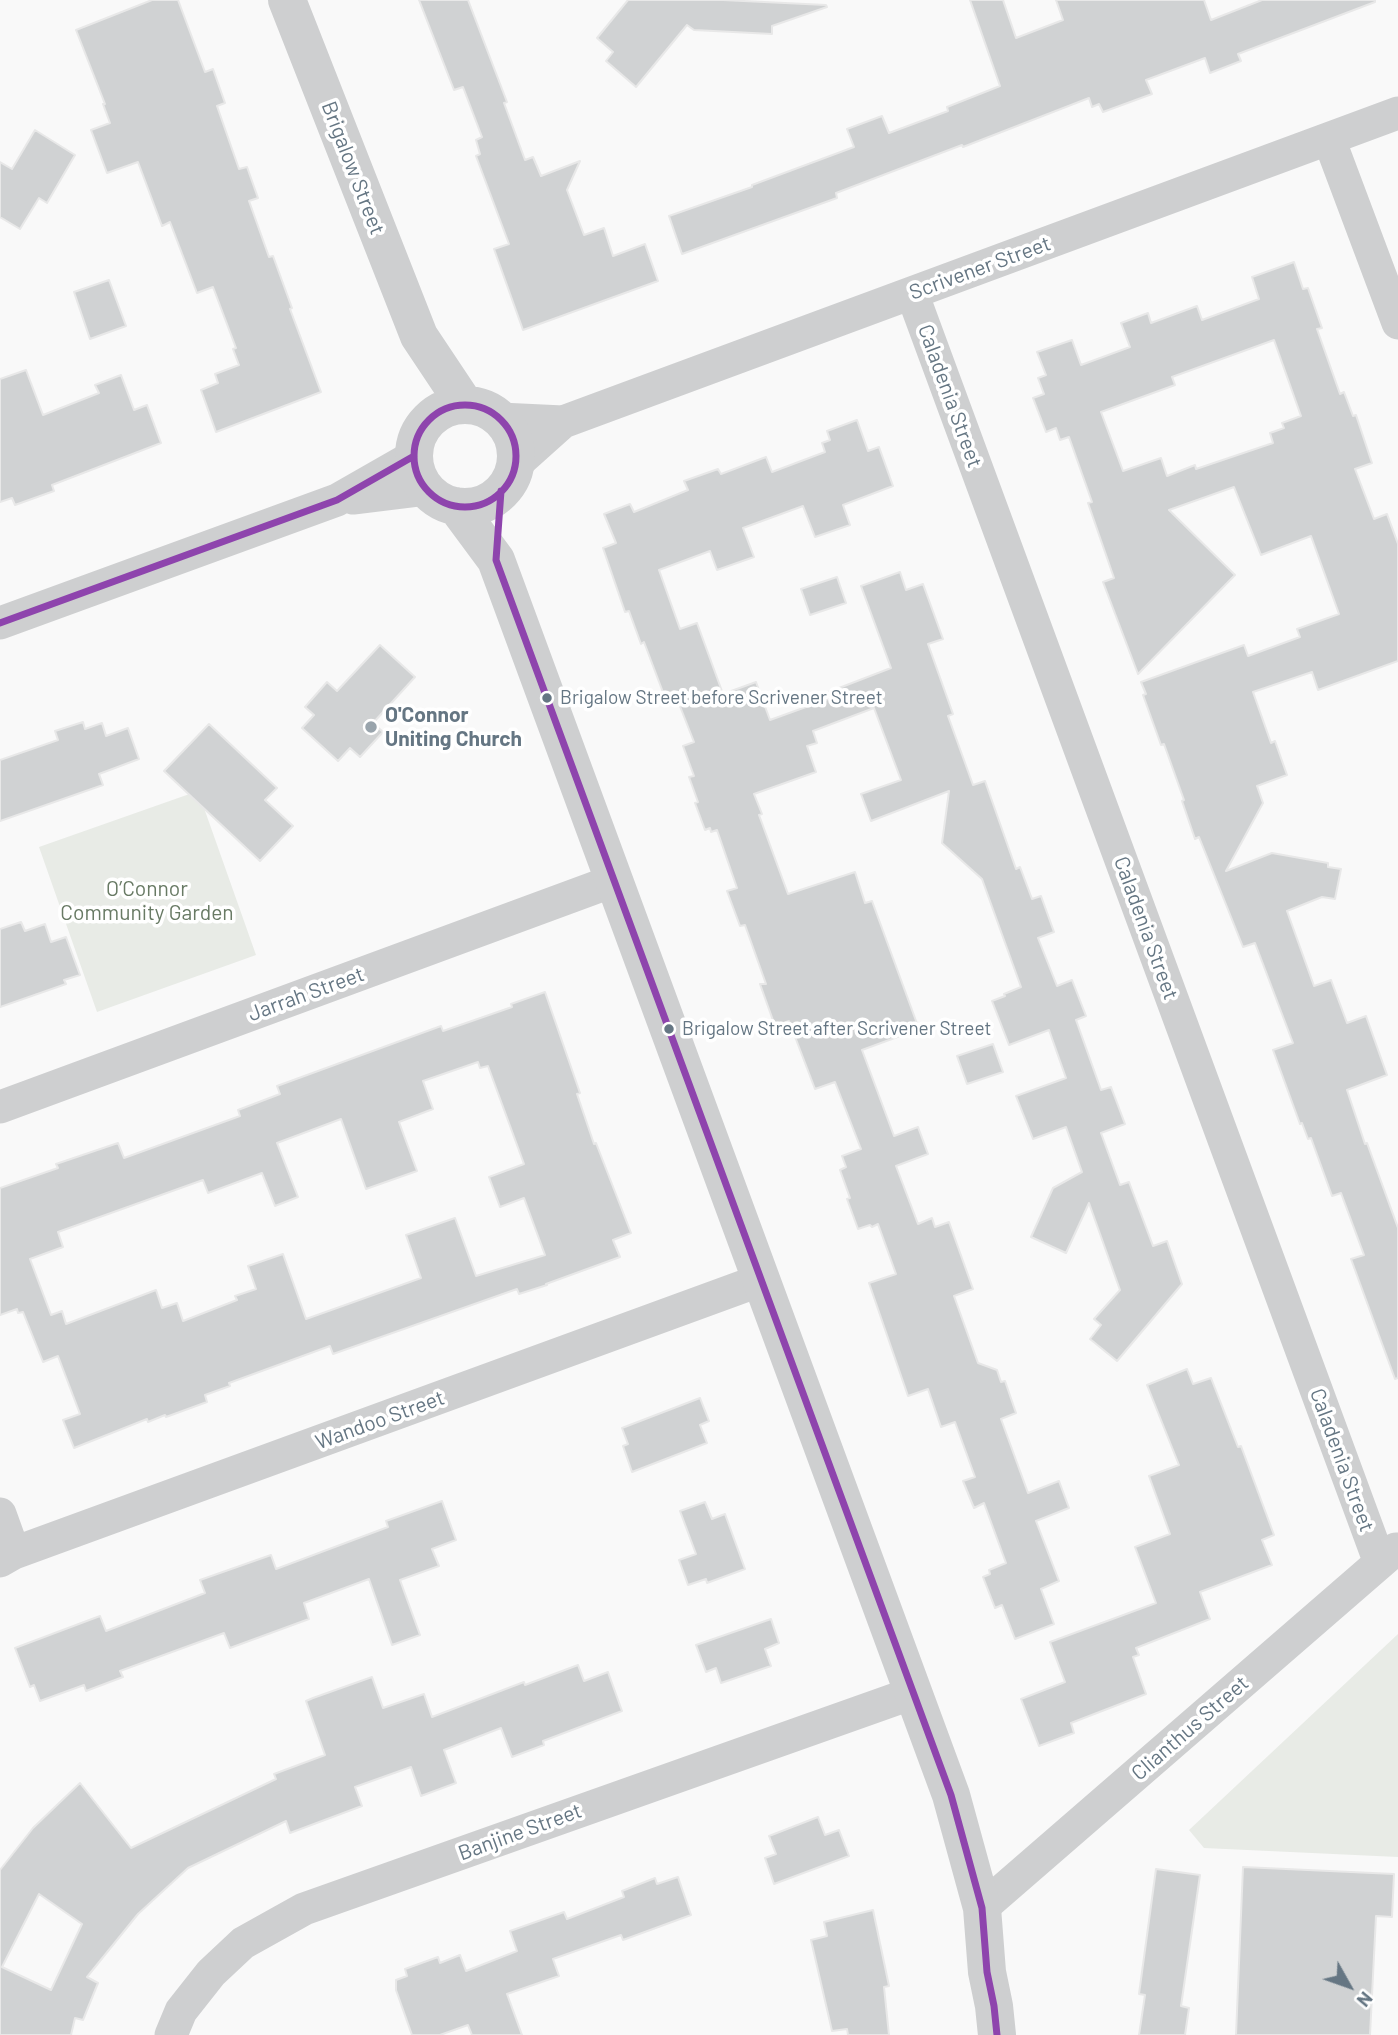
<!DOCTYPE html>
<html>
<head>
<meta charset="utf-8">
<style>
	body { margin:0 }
	#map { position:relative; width:1398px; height:2035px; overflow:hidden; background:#f9f9f9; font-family:Barlow,sans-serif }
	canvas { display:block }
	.north { position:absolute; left:1314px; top:1951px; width:70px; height:70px; -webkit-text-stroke:5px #fff; paint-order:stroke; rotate:130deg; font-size:19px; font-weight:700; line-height:28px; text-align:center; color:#657683 }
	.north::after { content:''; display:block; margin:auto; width:24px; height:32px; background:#657683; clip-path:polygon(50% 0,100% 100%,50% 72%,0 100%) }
</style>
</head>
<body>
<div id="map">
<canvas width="1398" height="2035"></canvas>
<div class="north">N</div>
</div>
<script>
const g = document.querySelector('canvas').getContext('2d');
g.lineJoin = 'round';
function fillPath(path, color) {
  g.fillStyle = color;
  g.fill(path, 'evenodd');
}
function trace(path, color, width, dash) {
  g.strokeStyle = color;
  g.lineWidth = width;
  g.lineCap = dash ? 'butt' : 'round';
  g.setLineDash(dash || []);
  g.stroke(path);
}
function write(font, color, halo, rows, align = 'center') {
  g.font = font + ' Barlow,sans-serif';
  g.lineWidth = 7;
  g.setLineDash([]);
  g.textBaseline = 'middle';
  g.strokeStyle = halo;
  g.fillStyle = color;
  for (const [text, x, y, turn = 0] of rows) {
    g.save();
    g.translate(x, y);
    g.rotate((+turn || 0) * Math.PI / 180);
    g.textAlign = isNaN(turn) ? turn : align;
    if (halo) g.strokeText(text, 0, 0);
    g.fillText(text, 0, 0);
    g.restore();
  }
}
fillPath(new Path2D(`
	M 198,791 L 256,955 L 97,1012 L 39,847 Z
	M 1398,1634 L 1398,1857 L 1204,1848 L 1189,1830 Z`), '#e8ebe6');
const building = new Path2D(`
	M 152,0 L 178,0 L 205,72 L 213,69 L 225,103 L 217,106 L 239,169 L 247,167 L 258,198 L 249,201 L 269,257 L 273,256 L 292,308 L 290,309 L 321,392 L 216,432 L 201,390 L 218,383 L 215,374 L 239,365 L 233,349 L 236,348 L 213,287 L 197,293 L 170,222 L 162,226 L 138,162 L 107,173 L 91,130 L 110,123 L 103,104 L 105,104 L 76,30 Z
	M 419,0 L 468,0 L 507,102 L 504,103 L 525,160 L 533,157 L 541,176 L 580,161 L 567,190 L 584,235 L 604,228 L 613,256 L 645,244 L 658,281 L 523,330 L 494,249 L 509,244 L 476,156 L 480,154 L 476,140 L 482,137 L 463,87 L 454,90 Z
	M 628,0 L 723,0 L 826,5 L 827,7 L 772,26 L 772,34 L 694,30 L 687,25 L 636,87 L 606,61 L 613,52 L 597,38 Z
	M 970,0 L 1003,0 L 1016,38 L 1063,20 L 1056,0 L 1204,0 L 1211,20 L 1262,0 L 1375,0 L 1375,2 L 1238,54 L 1241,61 L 1210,73 L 1205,58 L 1146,80 L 1152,94 L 1103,112 L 1099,104 L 1092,107 L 1089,98 L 963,147 L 962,145 L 836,193 L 837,198 L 682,254 L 669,216 L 752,187 L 752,185 L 854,147 L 847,129 L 882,116 L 889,133 L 948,111 L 947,107 L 1000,86 Z
	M 35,130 L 75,155 L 47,203 L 39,198 L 20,229 L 0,217 L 0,162 L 12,169 Z
	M 1294,262 L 1303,289 L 1308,288 L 1322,328 L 1317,329 L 1340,394 L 1344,392 L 1353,416 L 1356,415 L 1372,463 L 1355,469 L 1374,519 L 1387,514 L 1398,544 L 1398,661 L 1318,690 L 1312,672 L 1253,692 L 1271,743 L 1275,741 L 1287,775 L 1257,786 L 1263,803 L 1226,871 L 1272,853 L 1328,863 L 1328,867 L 1341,869 L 1335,899 L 1322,897 L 1287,911 L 1314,986 L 1331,980 L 1347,1023 L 1366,1016 L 1387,1075 L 1347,1090 L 1365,1144 L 1367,1143 L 1398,1228 L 1398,1378 L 1395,1379 L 1351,1259 L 1364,1255 L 1341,1193 L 1332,1196 L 1311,1138 L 1308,1139 L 1302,1123 L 1300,1124 L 1273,1050 L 1293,1043 L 1255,943 L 1243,947 L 1199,837 L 1195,839 L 1182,801 L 1184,800 L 1164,744 L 1161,745 L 1143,695 L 1146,694 L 1141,682 L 1244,645 L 1248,656 L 1300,637 L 1297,629 L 1339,614 L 1311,536 L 1261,555 L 1234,487 L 1169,510 L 1235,575 L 1138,674 L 1103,582 L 1114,578 L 1088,503 L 1092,502 L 1069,437 L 1060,440 L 1056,428 L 1046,432 L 1033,398 L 1044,394 L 1038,378 L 1046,375 L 1037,352 L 1072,340 L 1081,365 L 1130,347 L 1121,323 L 1148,313 L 1151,323 L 1197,306 L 1202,320 L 1259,299 L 1252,277 ZM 1274,340 L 1301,416 L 1282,423 L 1284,428 L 1270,433 L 1273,443 L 1196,469 L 1195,465 L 1167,476 L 1161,458 L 1123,471 L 1101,412 L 1175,385 L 1172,377 Z
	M 109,280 L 126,326 L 90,339 L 74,292 Z
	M 26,370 L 43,415 L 99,393 L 95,385 L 121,375 L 134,410 L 147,405 L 161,443 L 52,485 L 54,491 L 15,505 L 12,498 L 0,502 L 0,379 Z
	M 857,420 L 868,451 L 879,447 L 893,486 L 843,505 L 850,525 L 815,537 L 803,506 L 743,528 L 754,557 L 717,570 L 710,551 L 659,570 L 680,629 L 697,623 L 723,694 L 756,682 L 770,720 L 828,699 L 826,693 L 891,668 L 861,586 L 900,572 L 906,590 L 923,584 L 943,639 L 928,644 L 953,714 L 948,716 L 973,785 L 985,781 L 1016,869 L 1020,867 L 1032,899 L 1041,896 L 1054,932 L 1038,938 L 1057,986 L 1072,980 L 1086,1016 L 1076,1020 L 1101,1090 L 1111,1087 L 1125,1124 L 1101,1133 L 1120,1185 L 1129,1182 L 1153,1246 L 1167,1241 L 1182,1284 L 1117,1361 L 1090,1339 L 1101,1325 L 1094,1319 L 1120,1290 L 1089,1203 L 1066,1253 L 1031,1237 L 1053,1188 L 1082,1172 L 1066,1127 L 1033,1139 L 1016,1096 L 1066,1078 L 1049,1030 L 1009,1045 L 992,1001 L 1005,996 L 1004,994 L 1021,987 L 982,879 L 942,843 L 949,791 L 871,821 L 861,794 L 901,780 L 874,708 L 813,731 L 817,743 L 807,746 L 816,772 L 754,794 L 762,814 L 759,815 L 788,894 L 855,872 L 865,903 L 872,901 L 919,1029 L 862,1050 L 894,1136 L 918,1127 L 928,1154 L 896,1166 L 918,1224 L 932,1218 L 935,1227 L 949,1222 L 973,1289 L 954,1296 L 978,1363 L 997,1370 L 1001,1382 L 1005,1381 L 1016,1413 L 1001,1419 L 1028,1493 L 1059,1481 L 1069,1508 L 1036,1521 L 1059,1581 L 1041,1589 L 1054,1624 L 1015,1639 L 1002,1605 L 995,1608 L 983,1577 L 990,1574 L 989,1570 L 1006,1563 L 984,1503 L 974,1508 L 963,1481 L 975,1477 L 955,1422 L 941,1427 L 928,1389 L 908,1396 L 869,1283 L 896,1274 L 878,1224 L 872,1227 L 870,1225 L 858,1229 L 847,1199 L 850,1198 L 840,1170 L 846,1167 L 842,1156 L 861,1149 L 835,1082 L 815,1089 L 789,1021 L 775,1026 L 760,984 L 766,984 L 745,925 L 740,926 L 727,891 L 737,888 L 717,830 L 711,832 L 710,828 L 705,830 L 695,803 L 698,802 L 689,777 L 694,776 L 683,746 L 694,742 L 674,691 L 664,695 L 644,642 L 641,644 L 629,611 L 625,612 L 603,548 L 616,543 L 604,514 L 630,504 L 634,512 L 688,490 L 684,481 L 718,469 L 721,474 L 766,457 L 772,472 L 825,452 L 822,443 L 830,440 L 827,431 Z
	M 837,577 L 846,603 L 810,615 L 801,589 Z
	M 380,645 L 415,677 L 373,723 L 383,732 L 360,757 L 350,748 L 338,761 L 302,728 L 314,715 L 305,707 L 327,682 L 337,691 Z
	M 83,722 L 85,729 L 102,723 L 106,736 L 128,728 L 139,759 L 99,774 L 103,785 L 0,821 L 0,760 L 58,740 L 55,731 Z
	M 209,724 L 277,788 L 265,800 L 293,826 L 260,861 L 164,771 Z
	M 21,922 L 25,931 L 45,924 L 51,942 L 66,937 L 80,975 L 64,980 L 66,984 L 0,1007 L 0,929 Z
	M 545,992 L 580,1093 L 577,1094 L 594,1144 L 596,1143 L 631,1233 L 613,1240 L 620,1257 L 546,1284 L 547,1285 L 519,1294 L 517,1289 L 333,1354 L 330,1346 L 229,1383 L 230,1386 L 205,1395 L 207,1402 L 166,1417 L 165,1415 L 148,1422 L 147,1419 L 74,1448 L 63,1420 L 80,1414 L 58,1356 L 43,1362 L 23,1312 L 18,1313 L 17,1309 L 0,1315 L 0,1188 L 58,1168 L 56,1164 L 118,1143 L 124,1158 L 240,1116 L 238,1110 L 280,1094 L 277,1086 L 441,1026 L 443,1031 L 512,1007 L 511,1004 ZM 478,1062 L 480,1068 L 488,1066 L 524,1164 L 489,1177 L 500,1207 L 524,1198 L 545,1255 L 476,1276 L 455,1218 L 406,1235 L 421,1278 L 306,1319 L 283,1254 L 248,1266 L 256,1289 L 235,1296 L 237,1300 L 183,1321 L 177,1303 L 162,1308 L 156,1290 L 66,1324 L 62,1311 L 51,1315 L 30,1259 L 63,1247 L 58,1232 L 203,1180 L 208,1193 L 262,1173 L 275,1206 L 298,1197 L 277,1143 L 341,1119 L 366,1189 L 417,1171 L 399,1122 L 433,1109 L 423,1081 Z
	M 993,1044 L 1003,1072 L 967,1084 L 957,1056 Z
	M 1187,1369 L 1193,1384 L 1211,1378 L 1238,1447 L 1241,1446 L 1274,1535 L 1262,1540 L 1272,1565 L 1200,1592 L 1210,1619 L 1136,1648 L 1139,1655 L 1133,1657 L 1146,1694 L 1071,1723 L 1074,1733 L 1039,1746 L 1021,1699 L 1065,1682 L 1050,1642 L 1156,1603 L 1135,1547 L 1170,1534 L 1149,1476 L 1179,1465 L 1147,1385 Z
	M 700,1398 L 709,1421 L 700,1425 L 707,1443 L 632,1472 L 623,1446 L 628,1444 L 622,1428 Z
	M 442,1501 L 456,1540 L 432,1549 L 439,1566 L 400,1580 L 420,1635 L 392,1645 L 369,1579 L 304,1603 L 309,1619 L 230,1648 L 224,1633 L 120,1671 L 123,1677 L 86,1691 L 84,1685 L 40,1701 L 34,1685 L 30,1687 L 15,1648 L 100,1616 L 106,1631 L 205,1593 L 200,1580 L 271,1555 L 276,1569 L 388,1527 L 386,1521 Z
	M 705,1502 L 712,1519 L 725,1514 L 745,1569 L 707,1583 L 706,1579 L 688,1585 L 679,1560 L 696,1554 L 680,1511 Z
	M 771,1619 L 779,1643 L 765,1649 L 771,1666 L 721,1683 L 716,1668 L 706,1672 L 696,1645 Z
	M 578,1665 L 584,1681 L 608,1672 L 622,1711 L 543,1741 L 544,1745 L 512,1757 L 501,1728 L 444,1750 L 456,1783 L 421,1796 L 411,1767 L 355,1787 L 362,1806 L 290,1833 L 286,1821 L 188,1868 L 138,1914 L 87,1977 L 98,1983 L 83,2020 L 75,2018 L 71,2035 L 0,2035 L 0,1870 L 33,1828 L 80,1783 L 131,1848 L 276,1779 L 274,1774 L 325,1755 L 306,1701 L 313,1698 L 372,1677 L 383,1708 L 424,1694 L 432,1717 L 524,1682 L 525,1685 ZM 39,1894 L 82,1924 L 51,1990 L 2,1967 Z
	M 818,1817 L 825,1835 L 839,1830 L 849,1856 L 774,1884 L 765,1858 L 776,1854 L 769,1836 Z
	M 1243,1867 L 1394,1874 L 1392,1917 L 1376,1916 L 1370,2035 L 1236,2035 Z
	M 1156,1869 L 1200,1875 L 1181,2006 L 1189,2008 L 1185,2035 L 1139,2035 L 1145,1995 L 1139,1994 Z
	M 678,1877 L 691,1915 L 623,1940 L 621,1935 L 553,1959 L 559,1976 L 507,1994 L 522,2035 L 472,2035 L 468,2025 L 440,2035 L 412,2035 L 396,1990 L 396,1980 L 407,1976 L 405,1969 L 438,1957 L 440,1963 L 460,1955 L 466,1971 L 517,1951 L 510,1931 L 564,1912 L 567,1919 L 624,1897 L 622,1891 L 655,1878 L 657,1884 Z
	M 873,1910 L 889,1986 L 884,1987 L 889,2035 L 848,2035 L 847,2029 L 832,2031 L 811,1940 L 827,1936 L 824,1922 Z`);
fillPath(building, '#d0d2d3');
trace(building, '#e8e8e8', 2);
trace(new Path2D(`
	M 1329,139 L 1398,323
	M 912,293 L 1380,1563
	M 500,419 L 563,422
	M 515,465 L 563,422 L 1398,113
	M 353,498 L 426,489
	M 0,623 L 337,500 L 414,456
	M 0,1107 L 613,881
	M 0,1514 L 14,1553
	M 0,1561 L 14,1553 L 761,1280
	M 982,1908 L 1396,1549
	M 171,2035 L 181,2011 L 211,1973 L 243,1943 L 304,1909 L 913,1693`), '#cecfd0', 33);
trace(new Path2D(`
	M 287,0 L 419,336 L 465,405
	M414 456a51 51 0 1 1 102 0a51 51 0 1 1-102 0Z
	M 456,506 L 496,560 L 951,1795 L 982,1908 L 987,1972 L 994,2006 L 997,2035`), '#cecfd0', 38);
trace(new Path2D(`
	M414 456a51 51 0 1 1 102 0a51 51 0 1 1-102 0Z
	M 501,491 L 496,560 L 951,1795 L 982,1908 L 987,1972 L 994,2006 L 997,2035
	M 0,623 L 337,500 L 414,456`), '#8e44ad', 7);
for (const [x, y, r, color] of [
	[547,698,6,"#657683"],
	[371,727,7,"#99a4ac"],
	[669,1029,6,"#657683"]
]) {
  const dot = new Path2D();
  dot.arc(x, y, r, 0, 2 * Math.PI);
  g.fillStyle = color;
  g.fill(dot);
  trace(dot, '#fff', 2.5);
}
write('19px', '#657683', '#fff', [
	["Brigalow Street before Scrivener Street",560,698],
	["Brigalow Street after Scrivener Street",682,1029]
], 'left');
write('21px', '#657683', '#fff', [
	["Brigalow Street",353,168,69],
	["Scrivener Street",980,268,-20],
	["Caladenia Street",950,396,70],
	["Caladenia Street",1146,928,70],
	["Jarrah Street",306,994,-20],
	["Wandoo Street",380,1420,-20],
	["Caladenia Street",1342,1460,70],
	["Clianthus Street",1190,1728,-41],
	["Banjine Street",520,1832,-20]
]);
write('bold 21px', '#657683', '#fff', [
	["O'Connor",385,715],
	["Uniting Church",385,739]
], 'left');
write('21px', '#687a64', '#fff', [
	["O’Connor",147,889],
	["Community Garden",147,913]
]);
</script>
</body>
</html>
